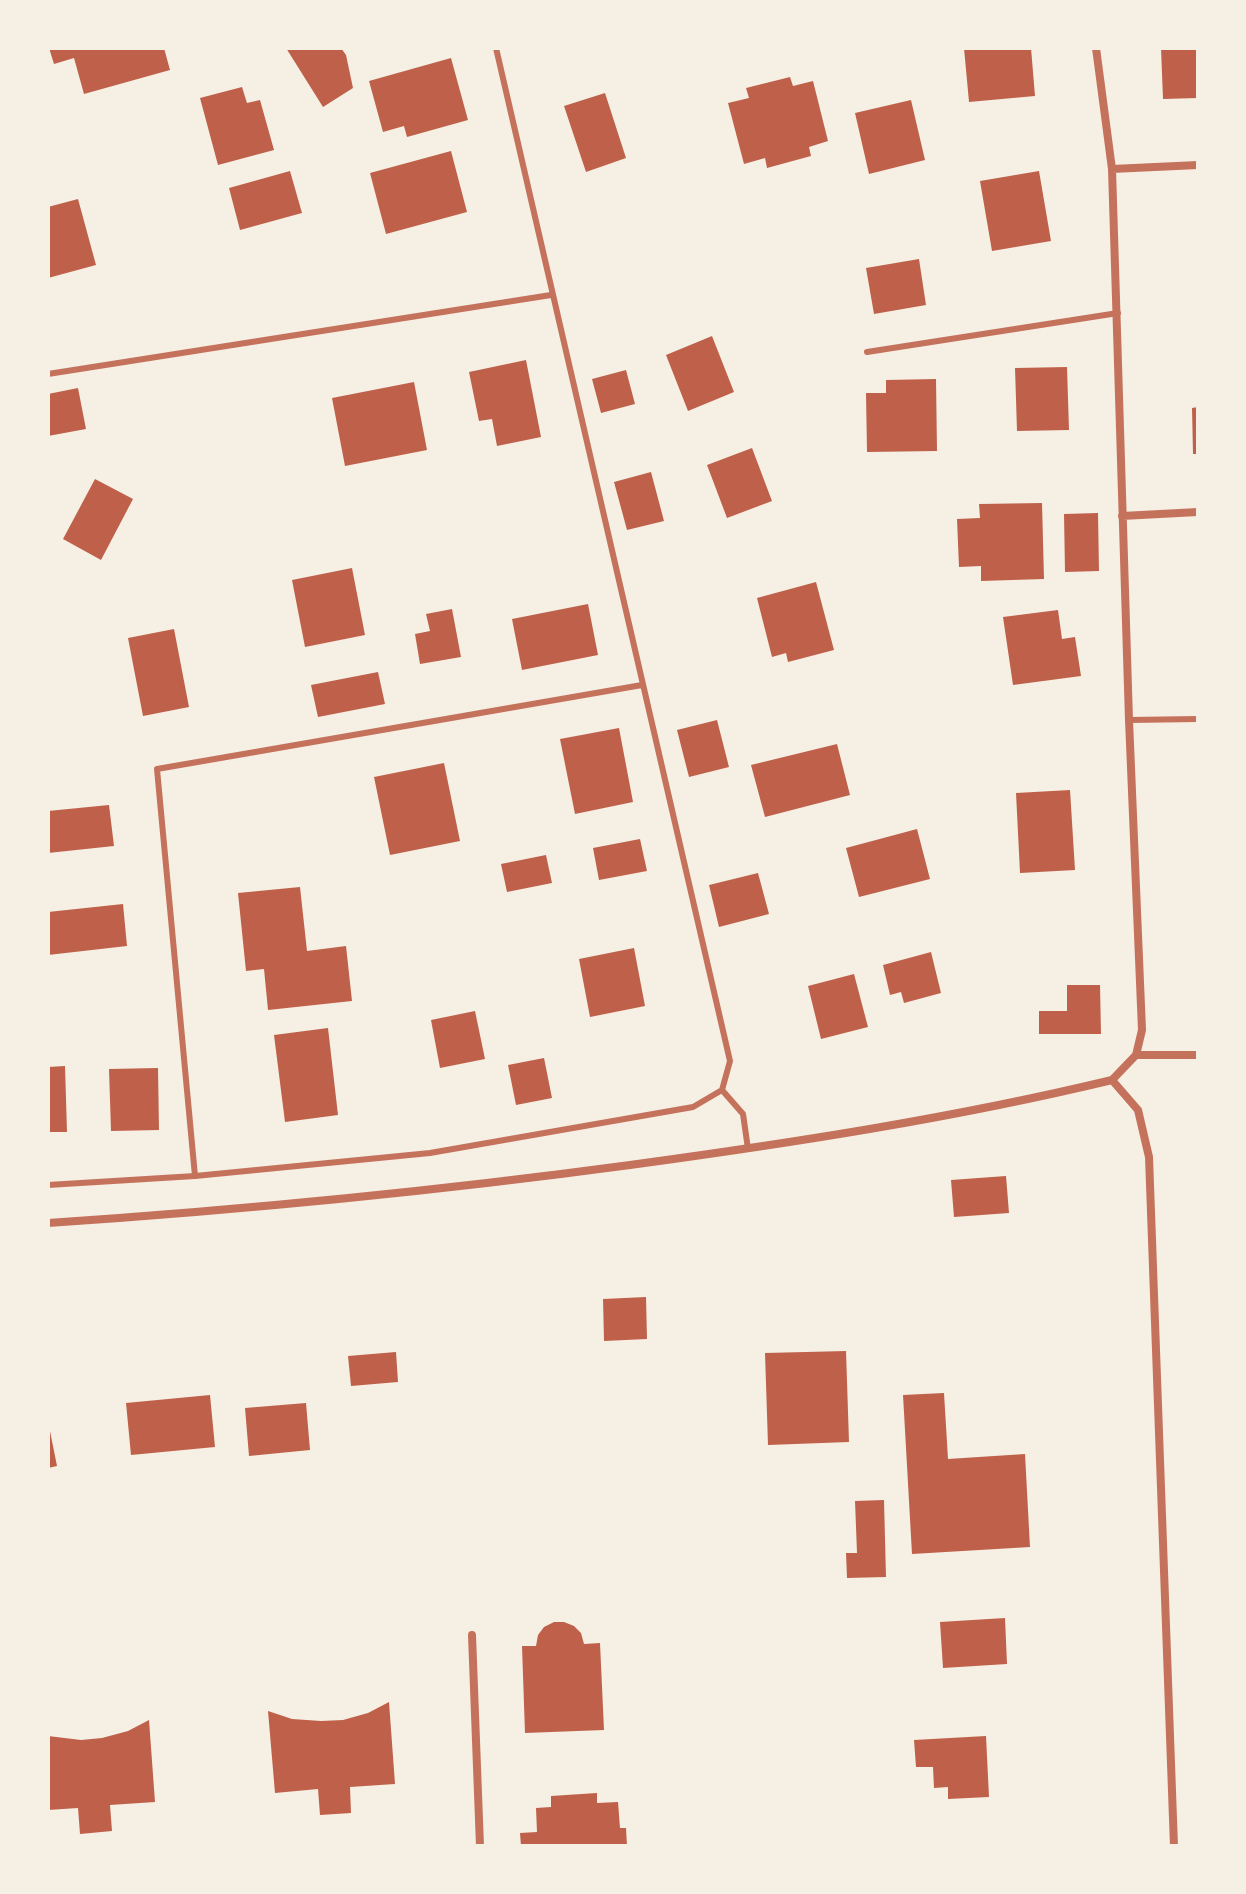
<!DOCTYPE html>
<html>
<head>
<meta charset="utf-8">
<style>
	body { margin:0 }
	#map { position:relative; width:1246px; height:1894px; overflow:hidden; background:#f6efe4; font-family:"PT Sans",sans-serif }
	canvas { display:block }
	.frame { position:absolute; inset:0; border:50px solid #f6efe4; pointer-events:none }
</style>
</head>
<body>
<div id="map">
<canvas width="1246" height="1894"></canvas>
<div class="frame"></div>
</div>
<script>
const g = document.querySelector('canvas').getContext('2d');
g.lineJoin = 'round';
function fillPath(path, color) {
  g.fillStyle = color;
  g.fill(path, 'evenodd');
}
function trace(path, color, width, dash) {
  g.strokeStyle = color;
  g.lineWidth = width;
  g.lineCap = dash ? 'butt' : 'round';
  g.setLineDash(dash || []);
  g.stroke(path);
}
fillPath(new Path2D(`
	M 49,48 L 164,48 L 170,70 L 84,94 L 74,58 L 54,64 Z
	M 286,48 L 341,48 L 346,55 L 353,88 L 323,107 Z
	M 964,48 L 1031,48 L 1035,96 L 969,102 Z
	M 1161,48 L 1198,48 L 1198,98 L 1163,99 Z
	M 451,58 L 468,120 L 407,137 L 404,126 L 383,132 L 369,81 Z
	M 790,77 L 793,86 L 813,81 L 828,141 L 809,147 L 811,156 L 767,168 L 765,158 L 744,164 L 728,103 L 749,98 L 746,88 Z
	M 242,87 L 247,103 L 260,100 L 274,150 L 218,165 L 200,98 Z
	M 605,93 L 626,158 L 586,172 L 564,106 Z
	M 911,100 L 925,160 L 869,174 L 855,113 Z
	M 451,151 L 467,212 L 386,234 L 370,173 Z
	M 290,171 L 302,213 L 240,230 L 229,188 Z
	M 1039,171 L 1051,241 L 992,251 L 980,181 Z
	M 78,199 L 96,265 L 48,278 L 48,207 Z
	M 919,259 L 926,305 L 874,314 L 866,268 Z
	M 712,336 L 734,392 L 688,411 L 666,355 Z
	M 526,360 L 541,437 L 497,446 L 492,419 L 479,421 L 469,372 Z
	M 1067,367 L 1069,430 L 1017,431 L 1015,368 Z
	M 626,370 L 635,404 L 601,413 L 592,379 Z
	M 936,379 L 937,451 L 867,452 L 866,393 L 886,393 L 886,380 Z
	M 414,382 L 427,450 L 345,466 L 332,398 Z
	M 78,388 L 86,429 L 48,436 L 48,394 Z
	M 1198,407 L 1198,454 L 1193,454 L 1192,408 Z
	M 752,448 L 772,501 L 727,518 L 707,465 Z
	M 651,472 L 664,521 L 627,530 L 614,482 Z
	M 95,479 L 133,499 L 101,560 L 63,539 Z
	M 1042,503 L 1044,579 L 981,581 L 981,566 L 959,567 L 957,519 L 980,518 L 979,504 Z
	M 1098,513 L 1099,571 L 1065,572 L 1064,514 Z
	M 352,568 L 365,635 L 305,647 L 292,580 Z
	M 816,582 L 834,650 L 788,662 L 786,653 L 772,657 L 757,598 Z
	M 588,604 L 598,655 L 522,670 L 512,619 Z
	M 452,609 L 461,657 L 420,664 L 415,634 L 430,631 L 426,614 Z
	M 1058,610 L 1062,639 L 1075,637 L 1081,676 L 1013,685 L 1003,617 Z
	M 174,629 L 189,707 L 143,716 L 128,638 Z
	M 378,672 L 385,704 L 318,717 L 311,685 Z
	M 717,720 L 729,767 L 689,777 L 677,730 Z
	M 619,728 L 633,802 L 575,814 L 560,739 Z
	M 837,744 L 850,795 L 765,817 L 751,765 Z
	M 444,763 L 460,841 L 390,855 L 374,777 Z
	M 1070,790 L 1075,870 L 1020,873 L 1016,793 Z
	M 109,805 L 114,846 L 48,853 L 48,811 Z
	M 917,829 L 930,879 L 859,897 L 846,848 Z
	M 640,839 L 647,871 L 599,880 L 593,848 Z
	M 546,855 L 552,883 L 507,892 L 501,864 Z
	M 758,873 L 769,914 L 719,927 L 709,885 Z
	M 300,887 L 307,951 L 346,946 L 352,1001 L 268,1010 L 264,969 L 246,971 L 238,893 Z
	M 123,904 L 127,946 L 48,955 L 48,912 Z
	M 634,948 L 645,1006 L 590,1017 L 579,959 Z
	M 931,952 L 941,993 L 904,1003 L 901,992 L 890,995 L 883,965 Z
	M 854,974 L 868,1027 L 821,1039 L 808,986 Z
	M 1067,985 L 1100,985 L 1101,1034 L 1039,1034 L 1039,1011 L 1067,1011 Z
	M 475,1011 L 485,1059 L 440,1068 L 431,1020 Z
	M 328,1028 L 338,1115 L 285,1122 L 274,1035 Z
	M 544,1058 L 552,1098 L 516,1105 L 508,1065 Z
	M 65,1066 L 67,1132 L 48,1132 L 48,1067 Z
	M 158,1068 L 159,1130 L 111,1131 L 109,1069 Z
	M 1006,1176 L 1009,1213 L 954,1217 L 951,1180 Z
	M 646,1297 L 647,1339 L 604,1341 L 603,1299 Z
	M 846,1351 L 849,1442 L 768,1445 L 765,1353 Z
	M 396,1352 L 398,1382 L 351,1386 L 348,1356 Z
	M 944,1393 L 948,1459 L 1025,1454 L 1030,1547 L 912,1554 L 903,1395 Z
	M 210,1395 L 215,1447 L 131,1455 L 126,1403 Z
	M 306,1403 L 310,1450 L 249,1456 L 245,1408 Z
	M 48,1421 L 57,1466 L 48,1468 Z
	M 884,1500 L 886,1577 L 847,1578 L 846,1553 L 857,1553 L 855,1501 Z
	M 1005,1618 L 1007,1664 L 943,1668 L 940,1622 Z
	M 554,1622 L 564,1622 L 574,1626 L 581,1633 L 584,1644 L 600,1643 L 604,1730 L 525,1733 L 522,1646 L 536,1646 L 538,1635 L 544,1627 Z
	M 389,1702 L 395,1784 L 350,1787 L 351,1813 L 320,1815 L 318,1789 L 275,1793 L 268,1711 L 292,1719 L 321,1721 L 343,1720 L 368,1713 Z
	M 149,1720 L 155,1802 L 110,1805 L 112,1831 L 80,1834 L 78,1808 L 48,1810 L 48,1736 L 81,1740 L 102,1738 L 128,1731 Z
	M 986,1736 L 989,1797 L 948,1799 L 948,1787 L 934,1788 L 933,1767 L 916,1767 L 914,1740 Z
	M 597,1793 L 597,1803 L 618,1802 L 620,1828 L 626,1828 L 627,1846 L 521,1846 L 520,1833 L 537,1832 L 536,1808 L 551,1807 L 551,1796 Z`), '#bf614a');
trace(new Path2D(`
	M 867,352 L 1118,313
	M 48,374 L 551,295
	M 1129,720 L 1198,719
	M 722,1090 L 743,1114 L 748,1149
	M 195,1176 L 157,769 L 642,685
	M 48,1185 L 195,1176 L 430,1153 L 693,1107 L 722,1090 L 730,1061 L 496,48`), '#c5725c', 6);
trace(new Path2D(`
	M 1096,48 L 1112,169 L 1129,720 L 1142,1030 L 1136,1055 L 1112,1080
	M 1112,169 L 1198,165
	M 1122,516 L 1198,512
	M 1136,1055 L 1198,1055
	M 1112,1080 L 1138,1110 L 1149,1157 L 1174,1846
	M 48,1223 C 243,1210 437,1191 630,1165 C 792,1143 954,1118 1112,1080
	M 472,1635 L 480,1846`), '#c5725c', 8);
</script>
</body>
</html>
